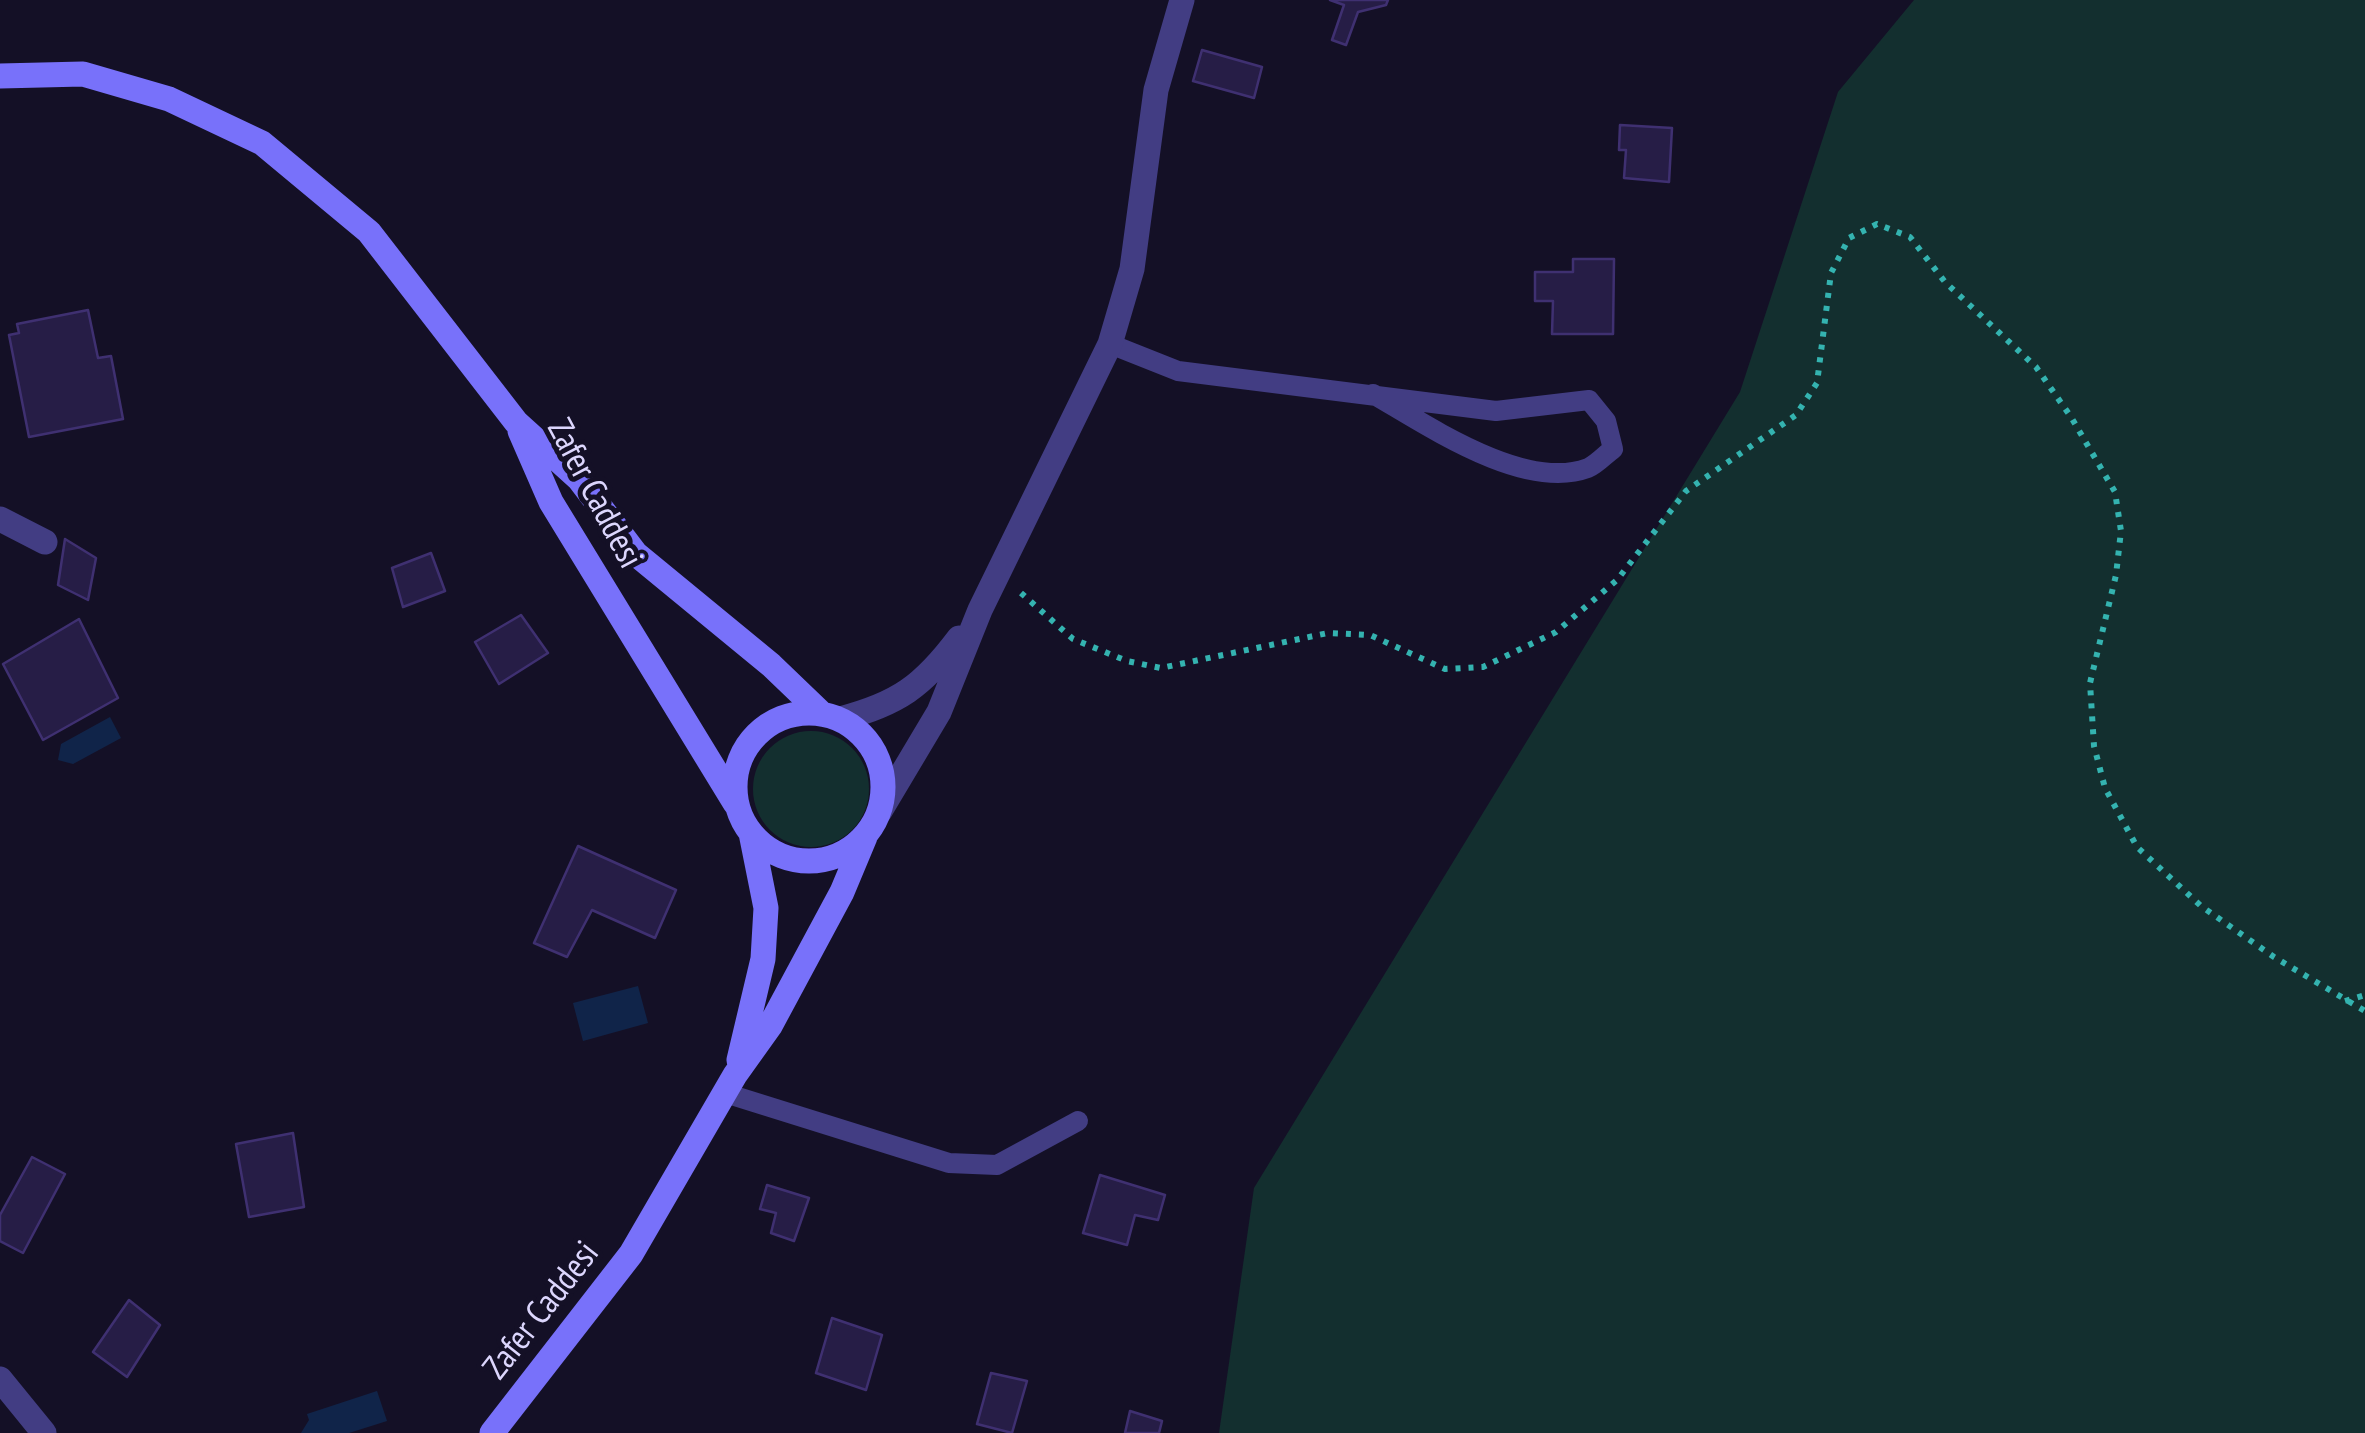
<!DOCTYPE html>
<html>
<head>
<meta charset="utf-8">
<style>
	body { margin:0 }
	canvas { display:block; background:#141026 }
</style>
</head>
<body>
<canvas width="2365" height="1433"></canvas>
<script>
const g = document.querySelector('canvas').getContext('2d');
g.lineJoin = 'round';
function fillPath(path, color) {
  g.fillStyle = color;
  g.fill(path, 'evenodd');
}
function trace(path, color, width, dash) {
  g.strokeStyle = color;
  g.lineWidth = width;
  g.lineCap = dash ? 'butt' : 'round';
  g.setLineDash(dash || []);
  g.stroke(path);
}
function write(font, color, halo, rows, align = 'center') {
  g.font = font + ' "PT Sans Narrow",sans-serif';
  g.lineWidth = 10;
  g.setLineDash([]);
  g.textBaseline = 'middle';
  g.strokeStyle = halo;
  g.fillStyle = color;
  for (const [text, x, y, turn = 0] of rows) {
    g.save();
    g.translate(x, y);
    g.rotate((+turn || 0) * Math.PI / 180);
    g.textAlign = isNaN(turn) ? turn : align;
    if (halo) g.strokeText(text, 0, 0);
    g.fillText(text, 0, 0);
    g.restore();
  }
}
fillPath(new Path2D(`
	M 1914,0 L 2365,0 L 2365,1433 L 1219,1433 L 1254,1188 L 1740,392 L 1838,92 Z
	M753 789a58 58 0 1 1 116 0a58 58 0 1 1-116 0Z`), '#132f2f');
fillPath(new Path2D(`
	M 110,717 L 121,738 L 73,764 L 58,760 L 61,744 Z
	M 638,986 L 648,1023 L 583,1041 L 573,1003 Z
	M 377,1391 L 387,1421 L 349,1433 L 301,1433 L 309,1420 L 307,1414 Z`), '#102449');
const building = new Path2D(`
	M 1330,0 L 1388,0 L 1386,5 L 1358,12 L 1346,45 L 1332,40 L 1344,5 Z
	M 1202,50 L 1262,67 L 1254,98 L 1193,81 Z
	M 1620,125 L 1672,128 L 1669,182 L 1624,178 L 1626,150 L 1619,150 Z
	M 1573,259 L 1614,259 L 1613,334 L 1552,334 L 1553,301 L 1535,301 L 1535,272 L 1573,272 Z
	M 88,310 L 98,358 L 111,356 L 123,419 L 29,437 L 9,335 L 19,333 L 17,324 Z
	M 65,539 L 96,558 L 88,600 L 58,585 Z
	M 431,553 L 445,591 L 403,607 L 392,568 Z
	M 521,615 L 548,653 L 499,684 L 475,642 Z
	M 79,619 L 118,698 L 43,740 L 3,664 Z
	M 578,846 L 676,890 L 655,938 L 592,910 L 567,957 L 534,943 Z
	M 293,1133 L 304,1207 L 249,1217 L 236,1144 Z
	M 32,1157 L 65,1174 L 23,1253 L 0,1241 L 0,1215 Z
	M 1100,1175 L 1165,1195 L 1158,1220 L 1135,1215 L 1127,1245 L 1083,1233 Z
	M 767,1185 L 809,1198 L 794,1241 L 771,1233 L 776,1213 L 760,1209 Z
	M 129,1300 L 160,1325 L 127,1377 L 93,1352 Z
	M 832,1318 L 882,1335 L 866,1390 L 816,1373 Z
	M 991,1373 L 1027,1381 L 1012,1433 L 977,1424 Z
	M 1130,1411 L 1162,1421 L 1159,1433 L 1125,1433 Z`);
fillPath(building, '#261d46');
trace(building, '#3f3071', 2.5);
trace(new Path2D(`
	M 1021,593 L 1073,639 L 1127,661 L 1161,668 L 1328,633 L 1370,635 L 1445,669 L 1483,667 L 1556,632 L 1617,580 L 1686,491 L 1796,415 L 1817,383 L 1831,273 L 1849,238 L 1877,224 L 1910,237 L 1945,282 L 2036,367 L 2071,417 L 2115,492 L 2121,531 L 2116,575 L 2090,683 L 2094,746 L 2105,788 L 2137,847 L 2201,906 L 2274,957 L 2365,1011
	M 2345,1001 L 2365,995`), '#34b3b0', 6, [5, 8]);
trace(new Path2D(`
	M 1110,344 L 1178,371 L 1496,411 L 1589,400 L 1606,421 L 1613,449 C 1606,454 1596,465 1588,468 C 1524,492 1427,425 1373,394
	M 725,1093 L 949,1163 L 997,1165 L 1078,1121`), '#423d83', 20);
trace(new Path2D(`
	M 0,519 L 45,542
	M 840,719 C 898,704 923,686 959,638
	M 880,811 L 939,712 L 980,610 L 1110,344 L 1132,269 L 1156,90 L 1182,0
	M 0,1379 L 44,1433`), '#423d83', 25);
trace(new Path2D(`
	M 0,76 L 83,74 L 169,99 L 262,143 L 369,232 L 516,422 L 579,479 L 636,554 L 771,665 L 821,713
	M 520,431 L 551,502 L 735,803
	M735 787a74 74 0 1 1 148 0a74 74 0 1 1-148 0Z
	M 739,1060 L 763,959 L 766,908 L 751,833
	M 492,1433 L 631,1254 L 735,1075 L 770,1026 L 842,892 L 865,837`), '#7871fa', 25);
write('35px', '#dcd6fd', '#141026', [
	["Zafer Caddesi",594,494,62],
	["Zafer Caddesi",542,1311,-52]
]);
</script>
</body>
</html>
